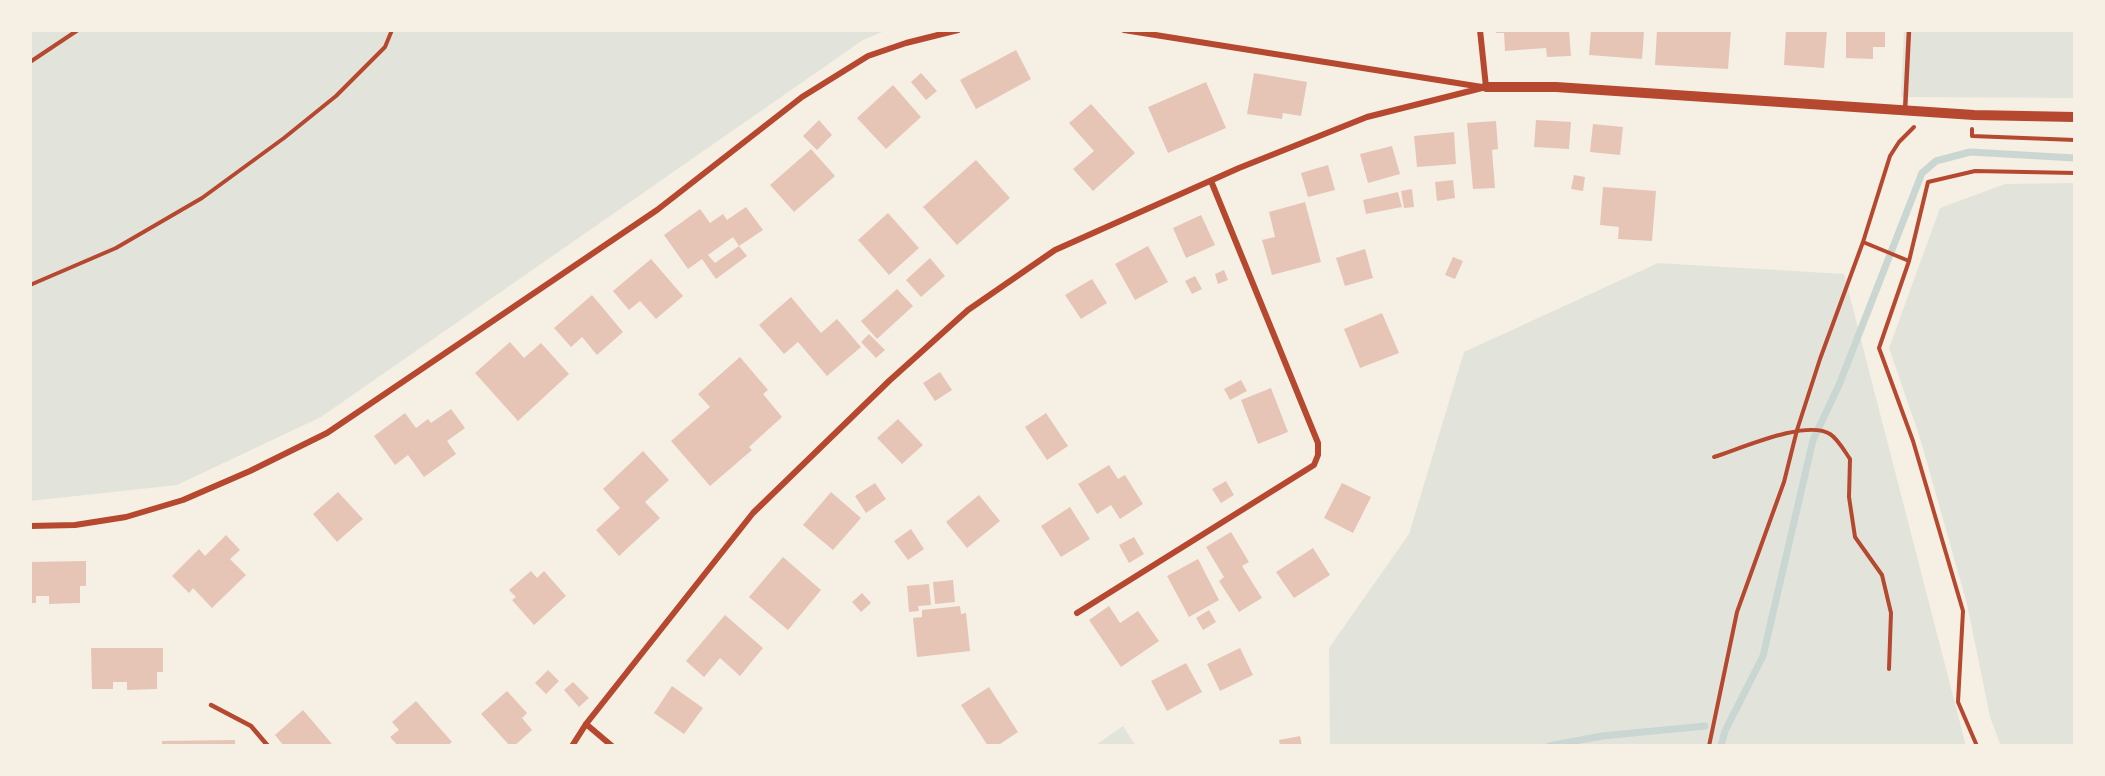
<!DOCTYPE html>
<html>
<head>
<meta charset="utf-8">
<style>
	body { margin:0 }
	#map { position:relative; width:2105px; height:776px; overflow:hidden; background:#f6efe4; font-family:"DejaVu Sans",sans-serif }
	canvas { display:block }
	.frame { position:absolute; inset:0; border:32px solid #f6efe4; pointer-events:none }
</style>
</head>
<body>
<div id="map">
<canvas width="2105" height="776"></canvas>
<div class="frame"></div>
</div>
<script>
const g = document.querySelector('canvas').getContext('2d');
g.lineJoin = 'round';
function fillPath(path, color) {
  g.fillStyle = color;
  g.fill(path, 'evenodd');
}
function trace(path, color, width, dash) {
  g.strokeStyle = color;
  g.lineWidth = width;
  g.lineCap = dash ? 'butt' : 'round';
  g.setLineDash(dash || []);
  g.stroke(path);
}
fillPath(new Path2D(`
	M 30,30 L 887,30 L 863,40 L 321,417 L 177,485 L 30,501 Z
	M 1904,30 L 2075,30 L 2075,98 L 1901,97 Z
	M 2075,183 L 2075,746 L 2001,746 L 1990,717 L 1967,604 L 1920,438 L 1889,348 L 1940,208 L 2005,184 Z
	M 1658,263 L 1844,274 L 1966,746 L 1330,746 L 1329,648 L 1409,534 L 1464,352 Z
	M 1123,726 L 1136,746 L 1094,746 Z`), '#e2e4dc');
trace(new Path2D(`
	M 1549,746 L 1602,736 L 1705,726
	M 1721,746 L 1725,731 L 1763,656 L 1813,440 L 1839,385 L 1922,173 L 1936,161 L 1970,152 L 2075,158`), '#c9d6d2', 7);
fillPath(new Path2D(`
	M 1496,30 L 1569,30 L 1571,56 L 1547,57 L 1546,48 L 1505,51 L 1504,33 L 1496,33 Z
	M 1591,30 L 1644,32 L 1642,59 L 1589,55 Z
	M 1657,30 L 1731,30 L 1728,69 L 1655,65 Z
	M 1786,30 L 1827,30 L 1824,68 L 1784,65 Z
	M 1846,30 L 1885,30 L 1885,47 L 1873,47 L 1873,59 L 1846,58 Z
	M 1016,50 L 1031,79 L 976,109 L 960,80 Z
	M 921,73 L 937,91 L 926,100 L 911,82 Z
	M 1254,73 L 1307,82 L 1301,116 L 1283,113 L 1282,119 L 1247,114 Z
	M 1206,82 L 1226,128 L 1168,153 L 1148,107 Z
	M 893,85 L 921,117 L 886,149 L 857,118 Z
	M 1091,104 L 1135,153 L 1093,191 L 1073,169 L 1094,151 L 1069,123 Z
	M 819,120 L 832,135 L 817,150 L 803,136 Z
	M 1536,120 L 1571,122 L 1569,149 L 1534,147 Z
	M 1496,121 L 1498,149 L 1492,150 L 1495,188 L 1473,189 L 1467,123 Z
	M 1593,124 L 1623,127 L 1620,155 L 1590,152 Z
	M 1454,132 L 1456,164 L 1417,167 L 1414,136 Z
	M 1392,146 L 1400,174 L 1368,183 L 1360,154 Z
	M 811,149 L 835,176 L 794,212 L 770,185 Z
	M 976,160 L 1010,198 L 957,245 L 923,207 Z
	M 1328,165 L 1335,190 L 1308,197 L 1301,173 Z
	M 1574,175 L 1585,177 L 1583,191 L 1571,189 Z
	M 1453,180 L 1455,198 L 1437,201 L 1435,182 Z
	M 1603,187 L 1656,191 L 1652,241 L 1618,239 L 1619,227 L 1600,225 Z
	M 1412,189 L 1414,207 L 1404,208 L 1401,191 Z
	M 1398,192 L 1402,207 L 1366,214 L 1363,200 Z
	M 1305,202 L 1321,262 L 1272,275 L 1262,240 L 1275,237 L 1269,212 Z
	M 746,207 L 763,230 L 739,246 L 747,256 L 716,279 L 702,259 L 688,269 L 664,235 L 700,209 L 710,223 L 723,214 L 727,220 ZM 733,237 L 739,246 L 715,263 L 708,255 Z
	M 888,213 L 919,248 L 889,275 L 858,240 Z
	M 1201,215 L 1215,245 L 1186,258 L 1173,228 Z
	M 1148,246 L 1168,282 L 1135,300 L 1115,264 Z
	M 1365,249 L 1373,278 L 1345,286 L 1336,258 Z
	M 1453,257 L 1463,261 L 1455,279 L 1445,275 Z
	M 930,258 L 945,276 L 921,297 L 906,280 Z
	M 651,259 L 683,296 L 656,319 L 640,301 L 629,310 L 613,291 Z
	M 1224,270 L 1228,280 L 1218,284 L 1215,274 Z
	M 1195,276 L 1202,289 L 1192,294 L 1185,281 Z
	M 1092,279 L 1107,303 L 1081,319 L 1065,295 Z
	M 897,289 L 913,306 L 877,339 L 861,321 Z
	M 592,295 L 623,332 L 597,355 L 582,337 L 571,347 L 554,328 Z
	M 791,297 L 821,333 L 837,319 L 861,347 L 827,376 L 798,342 L 784,354 L 759,325 Z
	M 1382,313 L 1399,353 L 1360,368 L 1344,329 Z
	M 869,334 L 885,350 L 876,358 L 861,342 Z
	M 510,342 L 524,358 L 541,343 L 569,374 L 518,421 L 475,373 Z
	M 740,357 L 768,390 L 763,394 L 782,417 L 749,447 L 752,450 L 710,486 L 671,441 L 710,407 L 698,394 Z
	M 940,372 L 952,390 L 935,401 L 923,383 Z
	M 1241,380 L 1247,391 L 1230,400 L 1224,389 Z
	M 1271,388 L 1288,432 L 1258,444 L 1241,400 Z
	M 451,409 L 465,428 L 447,441 L 456,454 L 424,477 L 408,455 L 395,465 L 374,436 L 405,413 L 416,428 L 428,419 L 431,423 Z
	M 1046,413 L 1068,446 L 1047,460 L 1025,427 Z
	M 898,419 L 923,445 L 902,464 L 877,438 Z
	M 643,451 L 669,480 L 645,502 L 660,518 L 619,556 L 596,530 L 620,508 L 603,489 Z
	M 1109,465 L 1118,479 L 1125,475 L 1143,504 L 1120,519 L 1111,505 L 1097,514 L 1078,484 Z
	M 1226,481 L 1234,495 L 1221,503 L 1212,489 Z
	M 875,483 L 886,499 L 866,513 L 855,496 Z
	M 1342,483 L 1371,497 L 1353,533 L 1324,518 Z
	M 338,492 L 363,519 L 337,542 L 313,514 Z
	M 831,492 L 861,518 L 833,550 L 803,525 Z
	M 979,495 L 1000,521 L 967,548 L 946,522 Z
	M 1070,507 L 1090,539 L 1061,557 L 1041,526 Z
	M 911,529 L 924,549 L 908,560 L 894,541 Z
	M 1231,532 L 1249,562 L 1242,566 L 1262,598 L 1239,612 L 1219,581 L 1224,577 L 1206,547 Z
	M 226,535 L 240,550 L 230,559 L 246,575 L 212,608 L 193,588 L 189,593 L 172,576 L 199,549 L 205,556 Z
	M 1134,537 L 1144,554 L 1129,563 L 1119,545 Z
	M 1313,548 L 1330,575 L 1294,598 L 1276,572 Z
	M 783,557 L 821,590 L 788,630 L 749,597 Z
	M 1198,559 L 1219,600 L 1189,617 L 1167,576 Z
	M 86,561 L 86,586 L 80,586 L 80,603 L 49,604 L 49,596 L 36,596 L 36,603 L 30,603 L 30,562 Z
	M 531,571 L 537,578 L 544,571 L 566,596 L 534,625 L 512,600 L 516,597 L 509,590 Z
	M 953,580 L 955,602 L 935,604 L 933,582 Z
	M 929,584 L 931,605 L 918,606 L 919,611 L 909,612 L 907,586 Z
	M 862,593 L 871,603 L 861,612 L 852,602 Z
	M 960,606 L 961,614 L 966,613 L 970,651 L 917,657 L 913,618 L 922,617 L 922,610 Z
	M 1109,606 L 1120,623 L 1138,611 L 1159,641 L 1121,667 L 1089,620 Z
	M 1209,610 L 1216,622 L 1203,630 L 1196,618 Z
	M 725,615 L 763,648 L 740,676 L 720,658 L 704,677 L 686,661 Z
	M 91,648 L 163,648 L 163,672 L 157,672 L 157,689 L 127,690 L 127,682 L 113,682 L 113,689 L 92,689 Z
	M 1240,648 L 1253,675 L 1220,691 L 1207,664 Z
	M 1186,663 L 1202,692 L 1167,711 L 1151,681 Z
	M 548,670 L 559,681 L 546,694 L 535,683 Z
	M 573,682 L 589,698 L 579,707 L 564,690 Z
	M 672,686 L 703,708 L 684,734 L 654,713 Z
	M 989,687 L 1018,732 L 997,746 L 988,746 L 961,705 Z
	M 507,691 L 527,713 L 522,718 L 532,730 L 514,746 L 510,746 L 481,714 Z
	M 416,701 L 452,742 L 447,746 L 398,746 L 390,737 L 399,730 L 392,722 Z
	M 303,710 L 332,744 L 330,746 L 284,746 L 275,735 Z
	M 1300,736 L 1302,746 L 1280,746 L 1279,740 Z
	M 235,740 L 235,746 L 162,746 L 162,741 Z`), '#e6c5b7');
trace(new Path2D(`
	M 30,62 L 78,30
	M 1972,129 L 1972,136 L 2075,140
	M 1863,242 L 1909,261
	M 30,285 L 116,248 L 202,198 L 284,138 L 336,96 L 385,47 L 392,30
	M 1714,457 C 1740,449 1806,419 1830,434 C 1838,439 1845,452 1850,459 L 1849,497 L 1855,537 L 1882,575 L 1891,613 L 1889,669
	M 1709,746 L 1737,612 L 1784,482 L 1797,430 L 1820,359 L 1863,242 L 1890,156 L 1899,142 L 1914,127
	M 1977,746 L 1958,702 L 1963,611 L 1913,441 L 1879,348 L 1909,261 L 1928,182 L 1975,171 L 2075,173`), '#b5482f', 4);
trace(new Path2D(`
	M 1905,111 L 1909,30
	M 211,705 L 251,726 L 268,746`), '#b5482f', 4.5);
trace(new Path2D(`
	M 1124,30 L 1482,87
	M 1480,30 L 1486,87
	M 30,526 L 75,525 L 126,517 L 183,500 L 250,471 L 327,433 L 657,210 L 802,97 L 868,56 L 906,43 L 958,30
	M 1077,613 L 1314,465 L 1318,455 L 1318,443 L 1211,181
	M 586,724 L 612,746
	M 572,746 L 586,724 L 753,513 L 889,381 L 968,310 L 1055,250 L 1239,168 L 1367,117 L 1486,87`), '#b5482f', 6);
trace(new Path2D(`
	M 1486,87 L 1556,87 L 1974,115 L 2075,117`), '#b5482f', 10);
</script>
</body>
</html>
